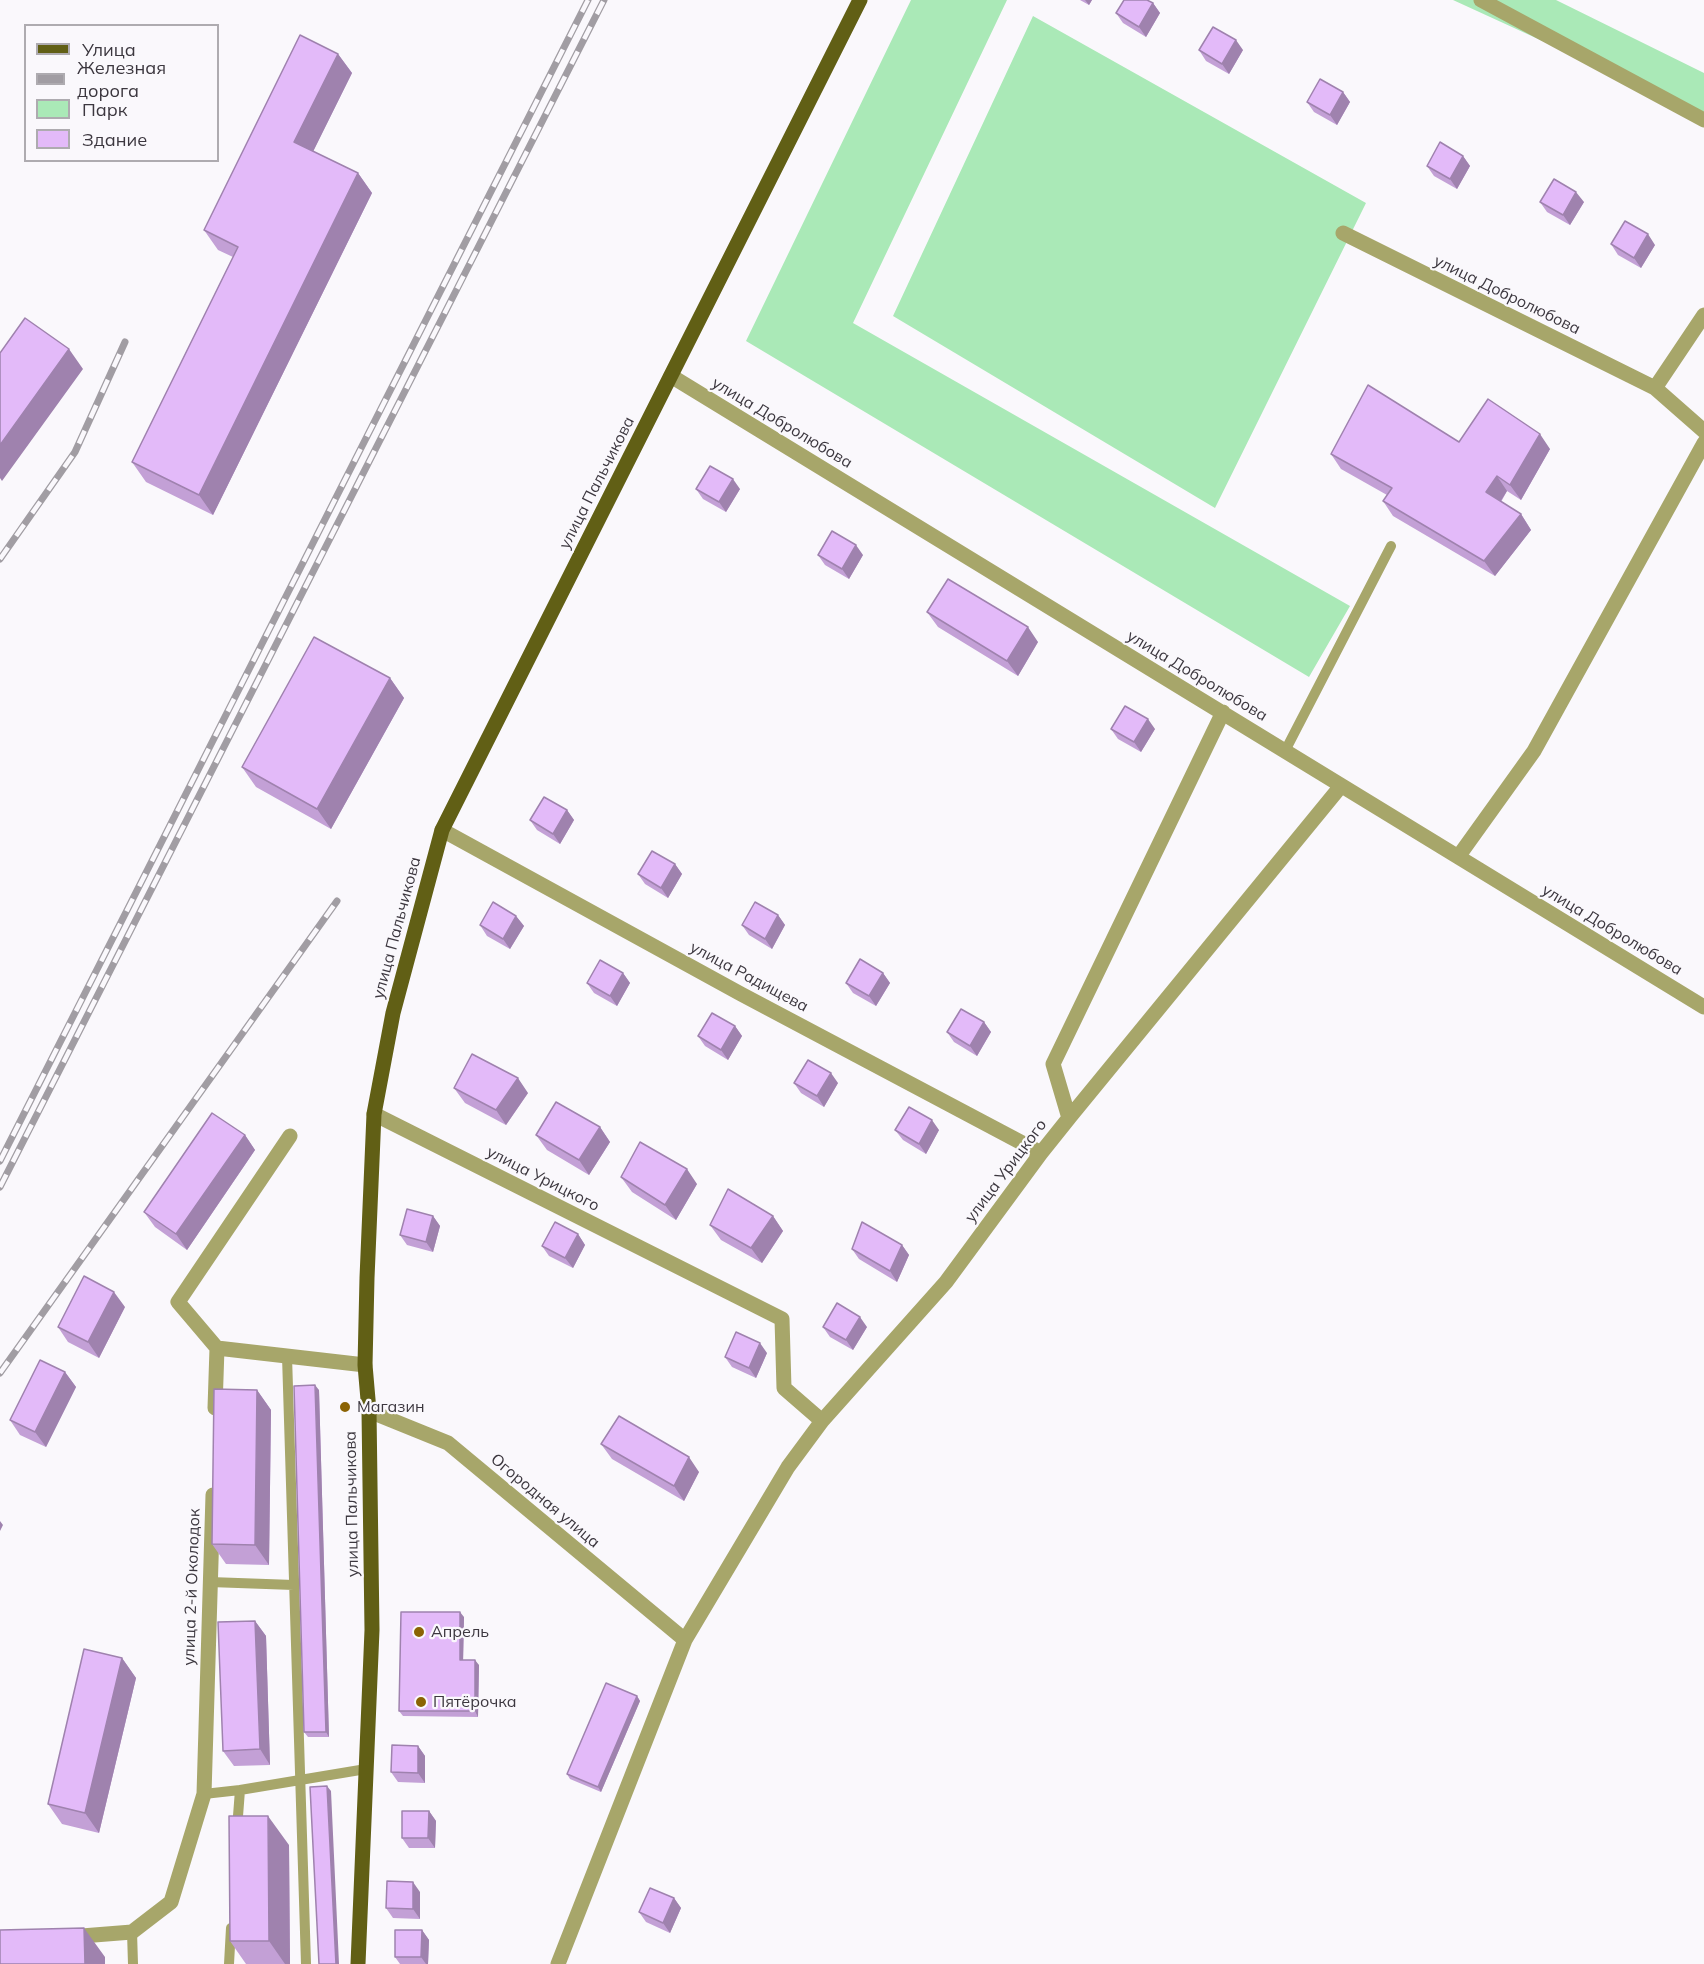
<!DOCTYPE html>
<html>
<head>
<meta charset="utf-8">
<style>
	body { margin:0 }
	#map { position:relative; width:1704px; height:1964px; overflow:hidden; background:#faf8fc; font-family:Mulish,sans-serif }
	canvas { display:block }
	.legend { position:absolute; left:24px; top:24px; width:195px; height:138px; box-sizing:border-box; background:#faf8fc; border:2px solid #aeabb0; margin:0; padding:8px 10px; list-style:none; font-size:18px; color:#3c373f }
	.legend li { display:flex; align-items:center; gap:12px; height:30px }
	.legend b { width:30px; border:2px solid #aeabb0 }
</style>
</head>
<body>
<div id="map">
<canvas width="1704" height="1964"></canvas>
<ul class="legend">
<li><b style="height:8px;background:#615f15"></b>Улица</li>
<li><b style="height:8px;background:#a19da3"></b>Железная дорога</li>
<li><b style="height:16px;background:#aae9b7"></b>Парк</li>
<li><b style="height:16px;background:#e3baf9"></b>Здание</li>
</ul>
</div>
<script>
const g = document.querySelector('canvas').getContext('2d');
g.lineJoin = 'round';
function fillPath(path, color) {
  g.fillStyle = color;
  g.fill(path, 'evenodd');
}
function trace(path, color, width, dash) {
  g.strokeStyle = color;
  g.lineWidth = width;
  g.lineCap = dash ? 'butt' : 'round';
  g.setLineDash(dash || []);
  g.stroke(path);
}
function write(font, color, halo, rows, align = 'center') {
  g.font = font + ' Mulish,sans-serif';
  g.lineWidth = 4.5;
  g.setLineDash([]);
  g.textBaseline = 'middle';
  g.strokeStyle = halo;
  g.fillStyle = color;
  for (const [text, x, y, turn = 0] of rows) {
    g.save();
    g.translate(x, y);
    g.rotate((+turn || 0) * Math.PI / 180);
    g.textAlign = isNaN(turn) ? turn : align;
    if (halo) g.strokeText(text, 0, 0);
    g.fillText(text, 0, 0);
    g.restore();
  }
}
fillPath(new Path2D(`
	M 911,0 L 1007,0 L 853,323 L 1350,606 L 1309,677 L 746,341 Z
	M 1453,0 L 1556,0 L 1704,73 L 1704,115 Z
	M 1033,16 L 1366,203 L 1215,508 L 893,316 Z`), '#aae9b7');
trace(new Path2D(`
	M 1285,751 L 1391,546
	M 287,1356 L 306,1964
	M 210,1582 L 294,1585
	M 204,1794 L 240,1790
	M 237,1829 L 240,1790 L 366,1769
	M 132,1932 L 133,1964
	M 229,1964 L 231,1928`), '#a7a66a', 10);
trace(new Path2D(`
	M 1481,0 L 1704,120
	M 1343,233 L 1655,388
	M 1704,315 L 1655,388 L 1704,431
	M 671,376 L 1704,1007
	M 442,830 L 741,994 L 1041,1153
	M 1458,857 L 1534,751 L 1704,443
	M 374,1114 L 782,1319 L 784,1388 L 822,1421
	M 1069,1118 L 1341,786
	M 217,1348 L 365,1365
	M 215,1408 L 217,1348 L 178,1302 L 290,1136
	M 369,1411 L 448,1443 L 685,1640
	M 69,1937 L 132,1932 L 171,1902 L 204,1794 L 213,1495
	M 558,1964 L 685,1640 L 788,1467 L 822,1421 L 946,1282 L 1041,1153 L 1069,1118 L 1053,1064 L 1223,712`), '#a7a66a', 15);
trace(new Path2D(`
	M 358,1964 L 372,1630 L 369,1411 L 365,1365 L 367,1278 L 374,1114 L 393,1013 L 442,830 L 860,0`), '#615f15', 15);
const rail = new Path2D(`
	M 0,559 L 75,452 L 125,342
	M 0,1161 L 588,0
	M 0,1187 L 604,0
	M 0,1373 L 337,901`);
trace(rail, '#a19da3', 7);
trace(rail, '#faf8fc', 4.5, [14]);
fillPath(new Path2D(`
	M 1080,0 L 1092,0 L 1089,5 Z
	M 1153,3 L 1160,13 L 1146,37 L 1123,23 L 1116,13 Z
	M 1199,50 L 1243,50 L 1229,74 L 1206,61 Z
	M 338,54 L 352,73 L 313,151 L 358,173 L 372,193 L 213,515 L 146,482 L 132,462 L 233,257 L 218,250 L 204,230 Z
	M 1343,92 L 1350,102 L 1337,125 L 1314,112 L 1307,102 Z
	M 1463,156 L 1470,166 L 1457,189 L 1434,176 L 1427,166 Z
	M 1540,202 L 1584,202 L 1570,225 L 1547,212 Z
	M 1611,244 L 1655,245 L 1641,268 L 1618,255 Z
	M 1459,442 L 1550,449 L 1521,500 L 1507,491 L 1501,502 L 1521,514 L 1531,530 L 1495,576 L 1393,516 L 1383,501 L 1387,495 L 1341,469 L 1331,454 Z
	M 696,489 L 740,489 L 726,512 L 703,499 Z
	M 818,555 L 863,555 L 849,579 L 825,565 Z
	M 927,612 L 1038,642 L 1018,676 L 938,627 Z
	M 390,678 L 404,698 L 331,829 L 256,787 L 242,767 Z
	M 1111,729 L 1155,729 L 1141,752 L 1118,739 Z
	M 567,810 L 574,820 L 560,844 L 537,830 L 530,820 Z
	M 675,864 L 682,874 L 668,898 L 645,884 L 638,874 Z
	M 778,915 L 785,925 L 772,949 L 749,935 L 742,925 Z
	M 516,916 L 524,926 L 510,949 L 487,936 L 480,925 Z
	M 623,973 L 630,983 L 617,1006 L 594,993 L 587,983 Z
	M 883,973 L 890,983 L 876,1006 L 853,993 L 846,983 Z
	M 984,1022 L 991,1032 L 977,1056 L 954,1042 L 947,1032 Z
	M 735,1026 L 742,1036 L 728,1060 L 705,1046 L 698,1036 Z
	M 794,1083 L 838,1083 L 824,1107 L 801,1093 Z
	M 454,1088 L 528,1093 L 506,1125 L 465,1103 Z
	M 600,1127 L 610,1142 L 589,1175 L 547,1150 L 536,1135 Z
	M 895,1130 L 939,1130 L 926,1154 L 903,1140 Z
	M 245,1135 L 255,1150 L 187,1250 L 155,1227 L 144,1212 Z
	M 621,1177 L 697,1184 L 676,1220 L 632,1192 Z
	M 433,1216 L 440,1226 L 433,1252 L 407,1245 L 400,1235 Z
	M 773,1216 L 783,1231 L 762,1263 L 721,1240 L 710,1225 Z
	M 578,1234 L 585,1245 L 573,1268 L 549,1256 L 542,1246 Z
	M 902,1245 L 909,1255 L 897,1282 L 859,1259 L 852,1249 Z
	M 125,1307 L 99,1358 L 68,1342 L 58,1327 Z
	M 823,1327 L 867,1327 L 853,1350 L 830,1337 Z
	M 767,1353 L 756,1378 L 732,1367 L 725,1357 Z
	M 65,1372 L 76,1387 L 46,1447 L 20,1435 L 10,1420 Z
	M 257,1390 L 271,1410 L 269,1565 L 226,1564 L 212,1544 Z
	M 319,1390 L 329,1737 L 308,1737 L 304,1732 Z
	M 601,1444 L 699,1472 L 684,1501 L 612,1459 Z
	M 464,1617 L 463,1660 L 479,1665 L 478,1717 L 403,1716 L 399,1711 Z
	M 255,1621 L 266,1636 L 270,1765 L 234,1766 L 223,1751 Z
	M 122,1658 L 136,1678 L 99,1833 L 62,1824 L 48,1804 Z
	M 637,1696 L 640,1701 L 601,1792 L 570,1779 L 567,1774 Z
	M 418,1746 L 425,1756 L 425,1783 L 398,1782 L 391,1772 Z
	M 429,1811 L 436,1821 L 435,1848 L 409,1848 L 402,1838 Z
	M 289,1845 L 290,1964 L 246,1964 L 230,1941 Z
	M 420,1892 L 420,1919 L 393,1918 L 386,1908 Z
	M 674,1898 L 681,1908 L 670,1933 L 646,1922 L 639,1912 Z
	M 422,1930 L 429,1940 L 428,1964 L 400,1964 L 395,1957 Z`), '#c3a0d6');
fillPath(new Path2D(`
	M 1085,0 L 1092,0 L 1089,5 Z
	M 1153,3 L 1160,13 L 1146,37 L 1139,27 Z
	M 1236,40 L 1243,50 L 1229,74 L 1222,64 Z
	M 338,54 L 352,73 L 308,162 L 294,142 Z
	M 1343,92 L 1350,102 L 1337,125 L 1330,115 Z
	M 1463,156 L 1470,166 L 1457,189 L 1450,179 Z
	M 358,173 L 372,193 L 213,515 L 199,495 Z
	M 1576,192 L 1584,202 L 1570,225 L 1563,215 Z
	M 1648,234 L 1655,245 L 1641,268 L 1634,258 Z
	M 69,349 L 83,369 L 2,481 L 0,478 L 0,445 Z
	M 1540,434 L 1550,449 L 1521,500 L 1510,485 Z
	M 1497,476 L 1507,491 L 1497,507 L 1486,492 Z
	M 733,479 L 740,489 L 726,512 L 719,502 Z
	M 1521,514 L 1531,530 L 1495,576 L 1484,561 Z
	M 856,545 L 863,555 L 849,579 L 842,569 Z
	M 1028,627 L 1038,642 L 1018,676 L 1007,661 Z
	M 390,678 L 404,698 L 331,829 L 317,809 Z
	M 1148,719 L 1155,729 L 1141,752 L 1134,742 Z
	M 567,810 L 574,820 L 560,844 L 553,834 Z
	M 675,864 L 682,874 L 668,898 L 661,888 Z
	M 778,915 L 785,925 L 772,949 L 765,939 Z
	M 516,916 L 524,926 L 510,949 L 503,939 Z
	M 623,973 L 630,983 L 617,1006 L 610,996 Z
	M 883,973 L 890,983 L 876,1006 L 869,996 Z
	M 984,1022 L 991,1032 L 977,1056 L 970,1046 Z
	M 735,1026 L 742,1036 L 728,1060 L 721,1050 Z
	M 831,1073 L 838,1083 L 824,1107 L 817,1096 Z
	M 518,1078 L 528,1093 L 506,1125 L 496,1110 Z
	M 932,1120 L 939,1130 L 926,1154 L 919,1144 Z
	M 600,1127 L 610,1142 L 589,1175 L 579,1160 Z
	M 245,1135 L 255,1150 L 187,1250 L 176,1234 Z
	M 687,1169 L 697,1184 L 676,1220 L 665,1205 Z
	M 433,1216 L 440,1226 L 433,1252 L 426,1242 Z
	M 773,1216 L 783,1231 L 762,1263 L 751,1248 Z
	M 578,1234 L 585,1245 L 573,1268 L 565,1258 Z
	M 902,1245 L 909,1255 L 897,1282 L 890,1271 Z
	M 114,1292 L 125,1307 L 99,1358 L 88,1342 Z
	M 860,1317 L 867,1327 L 853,1350 L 846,1340 Z
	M 760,1343 L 767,1353 L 756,1378 L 749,1368 Z
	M 65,1372 L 76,1387 L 46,1447 L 35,1432 Z
	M 315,1385 L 319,1390 L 329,1737 L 326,1732 Z
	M 257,1390 L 271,1410 L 269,1565 L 255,1545 Z
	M 689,1457 L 699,1472 L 684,1501 L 674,1486 Z
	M 0,1521 L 3,1525 L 0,1531 Z
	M 460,1612 L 464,1617 L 463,1665 L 460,1660 Z
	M 255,1621 L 266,1636 L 270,1765 L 260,1749 Z
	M 122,1658 L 136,1678 L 99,1833 L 85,1813 Z
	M 475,1660 L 479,1665 L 478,1717 L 475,1711 Z
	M 637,1696 L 640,1701 L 601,1792 L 598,1787 Z
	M 418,1746 L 425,1756 L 425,1783 L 418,1773 Z
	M 327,1786 L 331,1791 L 339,1964 L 336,1964 Z
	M 429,1811 L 436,1821 L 435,1848 L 428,1838 Z
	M 268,1816 L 289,1845 L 290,1964 L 285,1964 L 269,1941 Z
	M 413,1882 L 420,1892 L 420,1919 L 413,1909 Z
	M 674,1898 L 681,1908 L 670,1933 L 663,1923 Z
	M 84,1928 L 105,1957 L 105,1964 L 85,1964 Z
	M 422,1930 L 429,1940 L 428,1964 L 426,1964 L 421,1957 Z`), '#9f82ae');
const building = new Path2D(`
	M 1124,0 L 1147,0 L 1153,3 L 1139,27 L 1116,13 Z
	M 1213,27 L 1236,40 L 1222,64 L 1199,50 Z
	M 300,35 L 338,54 L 294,142 L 358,173 L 199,495 L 132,462 L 238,247 L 204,230 Z
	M 1320,79 L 1343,92 L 1330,115 L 1307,102 Z
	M 1440,142 L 1463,156 L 1450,179 L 1427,166 Z
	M 1554,179 L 1576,192 L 1563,215 L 1540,202 Z
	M 1625,221 L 1648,234 L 1634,258 L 1611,244 Z
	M 25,318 L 69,349 L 0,445 L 0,353 Z
	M 1368,385 L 1459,442 L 1488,399 L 1540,434 L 1510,485 L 1497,476 L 1486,492 L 1521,514 L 1484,561 L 1383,501 L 1392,488 L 1331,454 Z
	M 710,466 L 733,479 L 719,502 L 696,489 Z
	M 832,531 L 856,545 L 842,569 L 818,555 Z
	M 948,579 L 1028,627 L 1007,661 L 927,612 Z
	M 314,637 L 390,678 L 317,809 L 242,767 Z
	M 1125,706 L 1148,719 L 1134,742 L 1111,729 Z
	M 544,797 L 567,810 L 553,834 L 530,820 Z
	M 652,851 L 675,864 L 661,888 L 638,874 Z
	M 493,902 L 516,916 L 503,939 L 480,925 Z
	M 755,902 L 778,915 L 765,939 L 742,925 Z
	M 860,959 L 883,973 L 869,996 L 846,983 Z
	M 600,960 L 623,973 L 610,996 L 587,983 Z
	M 961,1009 L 984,1022 L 970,1046 L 947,1032 Z
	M 712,1013 L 735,1026 L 721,1050 L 698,1036 Z
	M 472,1054 L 518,1078 L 496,1110 L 454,1088 Z
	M 808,1060 L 831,1073 L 817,1096 L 794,1083 Z
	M 556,1102 L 600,1127 L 579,1160 L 536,1135 Z
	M 909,1107 L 932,1120 L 919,1144 L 895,1130 Z
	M 212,1113 L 245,1135 L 176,1234 L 144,1212 Z
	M 640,1142 L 687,1169 L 665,1205 L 621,1177 Z
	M 728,1189 L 773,1216 L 751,1248 L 710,1225 Z
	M 407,1209 L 433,1216 L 426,1242 L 400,1235 Z
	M 555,1222 L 578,1234 L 565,1258 L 542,1246 Z
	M 862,1222 L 902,1245 L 890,1271 L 852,1249 Z
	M 84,1276 L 114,1292 L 88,1342 L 58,1327 Z
	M 837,1303 L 860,1317 L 846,1340 L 823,1327 Z
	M 736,1332 L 760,1343 L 749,1368 L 725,1357 Z
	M 40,1360 L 65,1372 L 35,1432 L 10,1420 Z
	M 315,1385 L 326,1732 L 304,1732 L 294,1386 Z
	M 214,1389 L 257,1390 L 255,1545 L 212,1544 Z
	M 619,1416 L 689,1457 L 674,1486 L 601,1444 Z
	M 401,1612 L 460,1612 L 460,1660 L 475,1660 L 475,1711 L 399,1711 Z
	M 255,1621 L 260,1749 L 223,1751 L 218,1622 Z
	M 84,1649 L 122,1658 L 85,1813 L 48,1804 Z
	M 606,1683 L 637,1696 L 598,1787 L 567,1774 Z
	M 392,1745 L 418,1746 L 418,1773 L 391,1772 Z
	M 327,1786 L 336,1964 L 319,1964 L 310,1787 Z
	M 402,1811 L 429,1811 L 428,1838 L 402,1838 Z
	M 229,1816 L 268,1816 L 269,1941 L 230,1941 Z
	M 387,1881 L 413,1882 L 413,1909 L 386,1908 Z
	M 650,1888 L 674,1898 L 663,1923 L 639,1912 Z
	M 84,1928 L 85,1964 L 0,1964 L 0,1930 Z
	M 395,1930 L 422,1930 L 421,1957 L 395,1957 Z`);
fillPath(building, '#e3baf9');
trace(building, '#9f82ae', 1.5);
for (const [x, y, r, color] of [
	[345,1407,6,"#8b6304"],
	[419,1632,6,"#8b6304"],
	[421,1702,6,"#8b6304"]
]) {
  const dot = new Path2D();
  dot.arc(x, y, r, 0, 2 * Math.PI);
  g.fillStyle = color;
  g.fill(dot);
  trace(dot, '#faf8fc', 2);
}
write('16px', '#3c373f', '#faf8fc', [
	["улица Добролюбова",1507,295,26],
	["улица Добролюбова",782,423,31],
	["улица Пальчикова",597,483,-63],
	["улица Добролюбова",1197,676,31],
	["улица Пальчикова",397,928,-75],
	["улица Добролюбова",1612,930,31],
	["улица Радищева",749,977,28],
	["улица Урицкого",1006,1171,-53],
	["улица Урицкого",543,1179,27],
	["Огородная улица",545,1501,40],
	["улица Пальчикова",352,1504,-91],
	["улица 2-й Околодок",192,1587,-88]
]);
write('16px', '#3c373f', '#faf8fc', [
	["Магазин",357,1407],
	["Апрель",431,1632],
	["Пятёрочка",433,1702]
], 'left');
</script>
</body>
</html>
